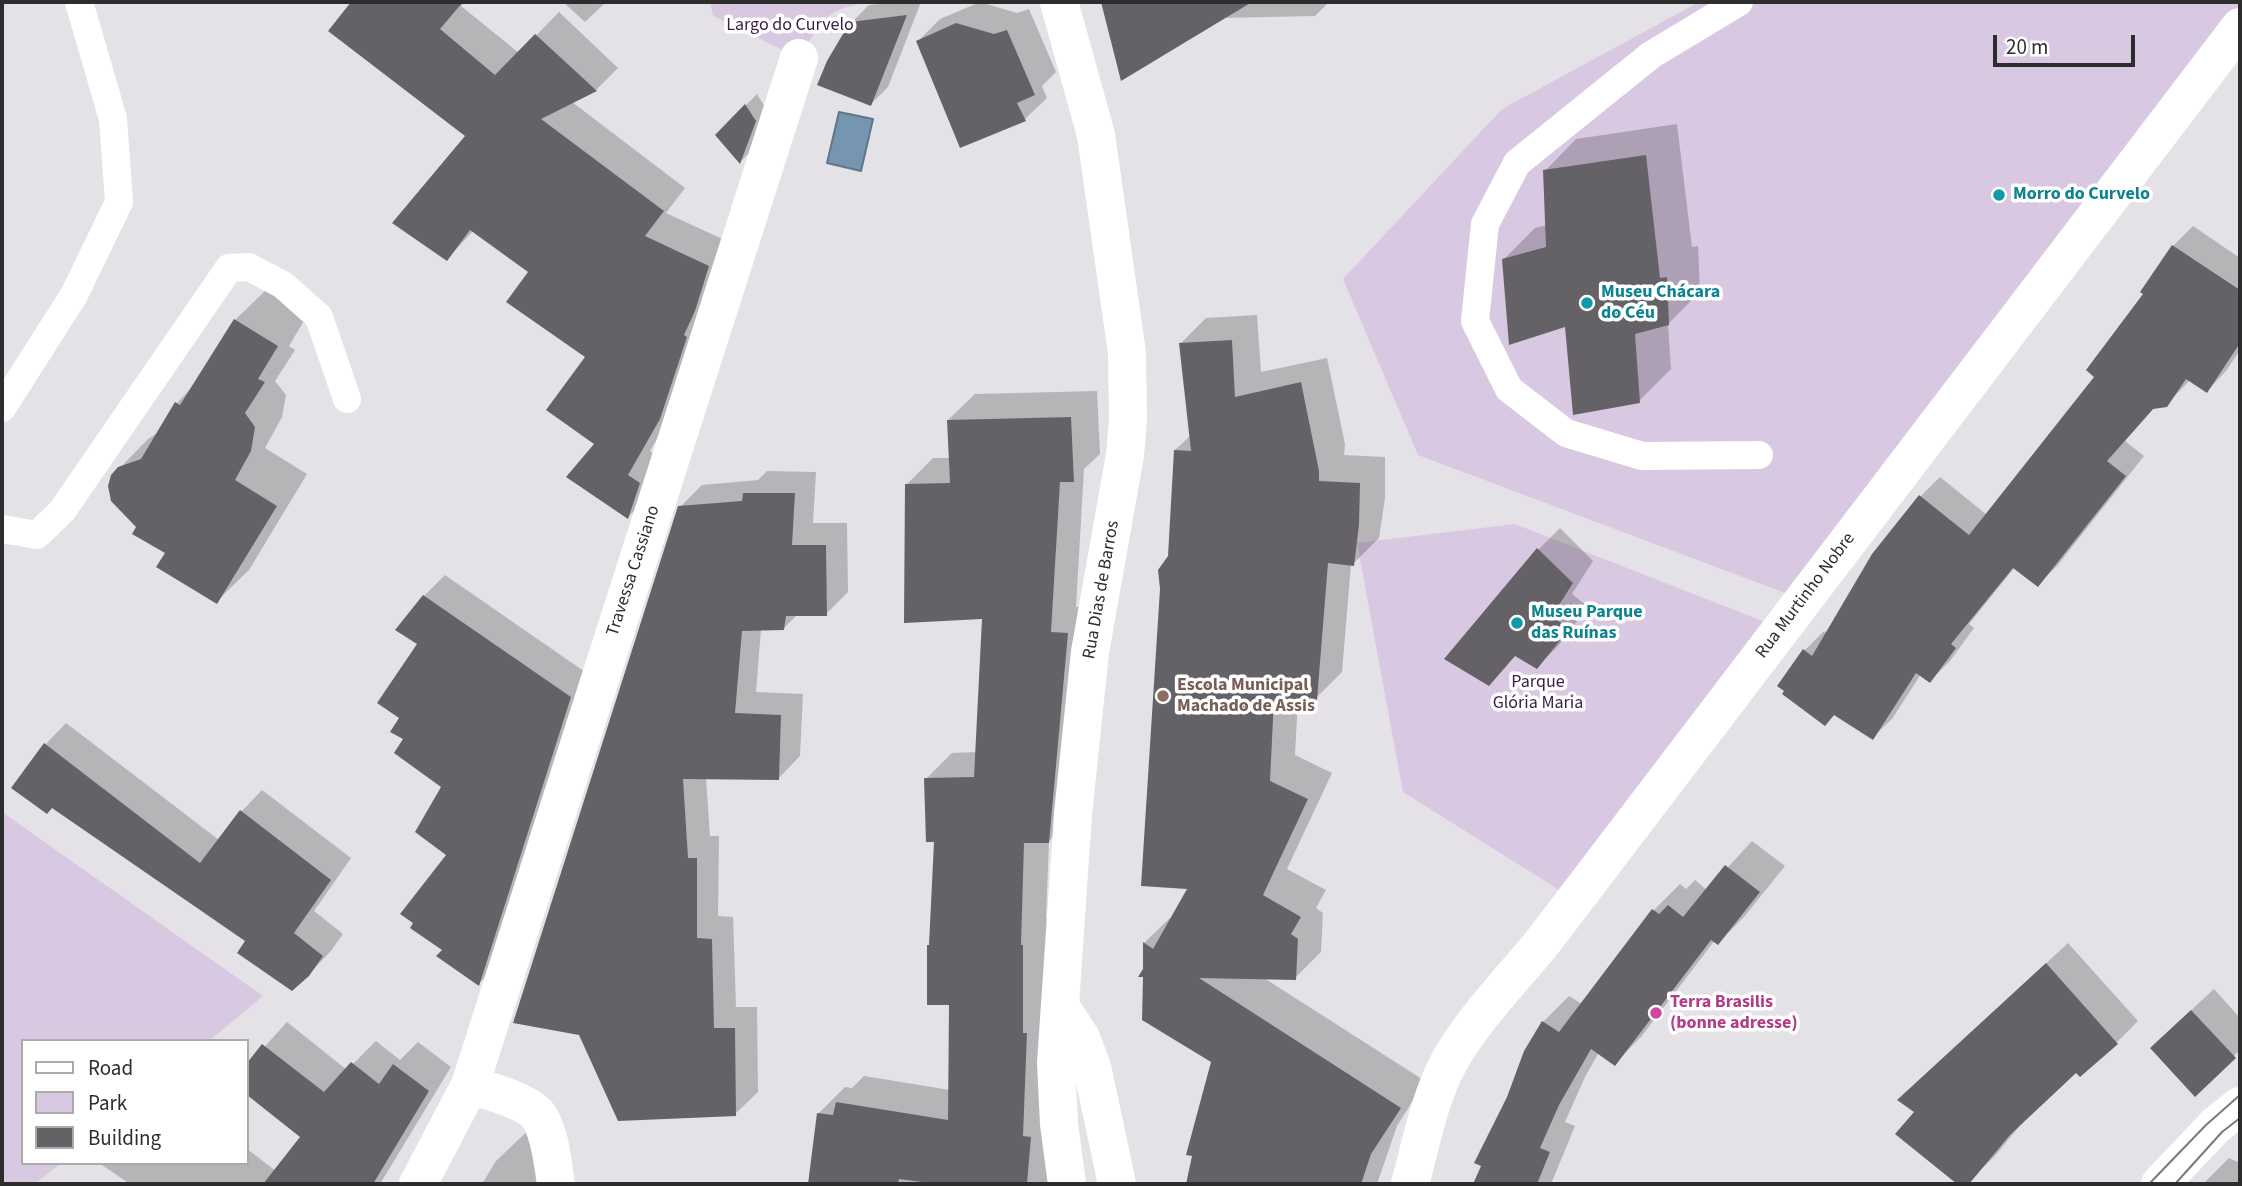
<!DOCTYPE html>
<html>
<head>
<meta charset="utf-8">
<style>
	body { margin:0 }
	#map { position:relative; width:2242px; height:1186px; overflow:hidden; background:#e5e2e7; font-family:"Source Sans 3",sans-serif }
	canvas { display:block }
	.frame { position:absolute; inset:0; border:4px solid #2e2d2e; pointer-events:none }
	.legend { position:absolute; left:21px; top:1039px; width:228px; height:126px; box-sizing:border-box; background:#fff; border:2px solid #ababab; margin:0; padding:9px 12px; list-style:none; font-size:21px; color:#2e2d2e }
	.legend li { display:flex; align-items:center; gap:14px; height:35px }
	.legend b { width:35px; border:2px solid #ababab }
	.scale { position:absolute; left:1993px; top:35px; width:142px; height:32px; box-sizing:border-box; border:4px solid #2e2d2e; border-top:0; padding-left:9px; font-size:21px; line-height:24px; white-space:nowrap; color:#2e2d2e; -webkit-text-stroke:5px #fff; paint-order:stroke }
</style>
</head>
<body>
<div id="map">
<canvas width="2242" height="1186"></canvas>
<div class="frame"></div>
<ul class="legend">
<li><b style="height:9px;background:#fff"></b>Road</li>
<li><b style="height:19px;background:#d9c8e2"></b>Park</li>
<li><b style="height:19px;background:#656267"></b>Building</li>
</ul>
<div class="scale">20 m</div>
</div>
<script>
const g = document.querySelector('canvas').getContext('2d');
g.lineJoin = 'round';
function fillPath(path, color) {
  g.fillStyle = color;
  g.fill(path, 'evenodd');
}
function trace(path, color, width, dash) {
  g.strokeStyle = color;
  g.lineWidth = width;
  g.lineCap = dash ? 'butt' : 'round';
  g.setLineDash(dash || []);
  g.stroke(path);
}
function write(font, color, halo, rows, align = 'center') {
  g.font = font + ' "Source Sans 3",sans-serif';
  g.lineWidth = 7;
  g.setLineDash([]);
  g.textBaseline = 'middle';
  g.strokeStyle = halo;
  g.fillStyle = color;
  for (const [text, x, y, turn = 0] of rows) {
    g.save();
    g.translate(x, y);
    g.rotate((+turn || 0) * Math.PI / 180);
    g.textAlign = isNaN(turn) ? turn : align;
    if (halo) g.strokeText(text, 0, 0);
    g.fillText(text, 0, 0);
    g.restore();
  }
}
fillPath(new Path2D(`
	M 710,2 L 871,2 C 824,9 823,20 799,58 L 713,16 Z
	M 1699,2 L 2240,2 L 2240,17 L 1796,597 L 1418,455 L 1343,279 L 1502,109 Z
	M 1515,524 L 1775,626 L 1572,898 L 1403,792 L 1357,543 Z
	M 2,812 L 263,996 L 209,1041 L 23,1041 L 23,1163 L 61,1163 L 35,1184 L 2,1184 Z`), '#d9c8e2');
const water = new Path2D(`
	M 839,112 L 873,119 L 861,171 L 827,163 Z`);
fillPath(water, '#7695b0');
trace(water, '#607689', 2);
fillPath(new Path2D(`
	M 418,2 L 465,2 L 461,6 L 519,53 L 559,12 L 618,68 L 596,90 L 572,102 L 685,188 L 666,213 L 731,243 L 683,394 L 650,451 L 662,460 L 651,494 L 628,517 L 597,444 L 588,357 L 531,272 L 474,230 L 447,259 L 468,135 L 366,58 Z
	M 563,2 L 606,2 L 585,22 Z
	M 899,2 L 921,2 L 888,87 L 871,104 L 851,23 L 869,5 Z
	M 980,2 L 1017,13 L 1029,9 L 1056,72 L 1042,86 L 1047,98 L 1025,119 L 961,145 L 918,41 L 940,19 Z
	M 1102,2 L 1329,2 L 1315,16 L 1221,18 L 1106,15 Z
	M 757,94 L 766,109 L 751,151 L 740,162 L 717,135 Z
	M 1677,124 L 1692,247 L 1698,246 L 1700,292 L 1668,324 L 1671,369 L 1639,401 L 1503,260 L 1535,228 L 1547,225 L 1545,171 L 1576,139 Z
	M 2193,226 L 2240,258 L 2240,350 L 2226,371 L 2207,391 L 2190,380 L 2166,405 L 2155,407 L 2125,441 L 2144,456 L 2057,566 L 2037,585 L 2015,567 L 1969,624 L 1974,628 L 1950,661 L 1930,681 L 1921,674 L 1892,719 L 1872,738 L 1835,714 L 1825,724 L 1805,650 L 1824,631 L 1827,633 L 1874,555 L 1921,496 L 1940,477 L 1987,515 L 2097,377 L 2146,294 L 2143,292 L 2173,246 Z
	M 267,289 L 308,314 L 289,346 L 295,350 L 275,381 L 286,395 L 282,417 L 265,448 L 307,474 L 249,570 L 217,601 L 138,526 L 116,472 L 148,439 L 159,432 L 177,403 L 196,383 L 235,320 Z
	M 1257,315 L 1261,372 L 1327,358 L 1345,444 L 1344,455 L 1385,457 L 1385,498 L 1379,538 L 1353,564 L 1351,564 L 1342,672 L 1316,698 L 1298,698 L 1295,755 L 1332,773 L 1287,869 L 1326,890 L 1316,908 L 1323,913 L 1321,952 L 1295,978 L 1264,978 L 1425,1081 L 1397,1126 L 1377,1184 L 1187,1184 L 1213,1061 L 1144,976 L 1144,943 L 1170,918 L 1172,919 L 1190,888 L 1170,557 L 1175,450 L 1191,435 L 1180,344 L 1206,318 Z
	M 1097,391 L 1100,454 L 1084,469 L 1076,607 L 1093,607 L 1075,815 L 1049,841 L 1046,919 L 1048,919 L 1048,1184 L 823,1184 L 810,1182 L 819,1113 L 845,1087 L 852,1088 L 864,1076 L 950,1090 L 951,1003 L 931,943 L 935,841 L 926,779 L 952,753 L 977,752 L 984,617 L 907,484 L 933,458 L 950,458 L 948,420 L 975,394 Z
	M 767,471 L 816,472 L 813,523 L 847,523 L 848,592 L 826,614 L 798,614 L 784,628 L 761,629 L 756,692 L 803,694 L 800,756 L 778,779 L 706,778 L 710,836 L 719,836 L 718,916 L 733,917 L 736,1007 L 757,1007 L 758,1092 L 735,1114 L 619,1119 L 680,507 L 702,485 L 758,480 Z
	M 1560,528 L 1593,561 L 1572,594 L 1588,607 L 1558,646 L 1537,667 L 1517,654 L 1488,684 L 1446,659 L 1539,549 Z
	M 445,575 L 591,676 L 499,964 L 478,984 L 448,855 L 443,787 L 405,738 L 401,718 L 420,644 L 424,596 Z
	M 66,723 L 219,840 L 241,812 L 262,790 L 351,858 L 314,911 L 343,934 L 330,952 L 308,975 L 247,940 L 45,745 Z
	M 1752,841 L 1785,866 L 1744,917 L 1718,943 L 1715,940 L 1641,1037 L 1615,1063 L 1599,1052 L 1585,1077 L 1565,1122 L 1575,1126 L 1551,1184 L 1475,1184 L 1543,1022 L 1569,996 L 1582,1004 L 1654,910 L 1680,884 L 1686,889 L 1695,880 L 1707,890 Z
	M 2068,943 L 2138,1021 L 2116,1043 L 2076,1071 L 2026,1118 L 1995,1156 L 1973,1177 L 1916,1111 L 1922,1078 Z
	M 2214,989 L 2240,1018 L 2240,1050 L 2195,1094 L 2174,1026 Z
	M 287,1022 L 347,1070 L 376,1041 L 400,1060 L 418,1042 L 451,1067 L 380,1184 L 130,1184 L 99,1163 L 247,1163 L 247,1149 L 276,1171 L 302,1137 L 247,1083 L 247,1066 Z
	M 539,1120 L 548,1184 L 482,1184 L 496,1161 Z
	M 2229,1158 L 2240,1163 L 2240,1184 L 2203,1184 Z`), '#0003');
fillPath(new Path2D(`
	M 351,2 L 463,2 L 440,29 L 495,75 L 535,34 L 597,91 L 541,119 L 664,211 L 645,236 L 709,266 L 695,311 L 684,335 L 687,337 L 660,419 L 628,475 L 640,483 L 628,519 L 566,477 L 594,444 L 546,410 L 585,357 L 506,302 L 528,272 L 470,230 L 447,261 L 392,223 L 465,136 L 328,31 Z
	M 1101,2 L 1252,2 L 1121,81 Z
	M 907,15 L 871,106 L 817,85 L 827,61 L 850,22 Z
	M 956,23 L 994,34 L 1007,30 L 1035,95 L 1017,103 L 1026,121 L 960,148 L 916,41 Z
	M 745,104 L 756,121 L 740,164 L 715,135 Z
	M 1646,155 L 1660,278 L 1667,277 L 1669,325 L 1635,334 L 1640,403 L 1573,415 L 1565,327 L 1509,345 L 1502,259 L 1546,247 L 1543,170 Z
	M 2172,245 L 2240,290 L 2240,343 L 2207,393 L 2186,379 L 2167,407 L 2153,409 L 2107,461 L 2126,476 L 2038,587 L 2013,568 L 1951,644 L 1956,648 L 1930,683 L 1916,673 L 1873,740 L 1834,715 L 1825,726 L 1782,694 L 1784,691 L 1777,686 L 1803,649 L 1812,656 L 1872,554 L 1919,495 L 1969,535 L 2094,377 L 2086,370 L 2143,294 L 2140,292 Z
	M 234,319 L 278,346 L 258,379 L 265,382 L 245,413 L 255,427 L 251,451 L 235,480 L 277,506 L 217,604 L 156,567 L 165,553 L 132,534 L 136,527 L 111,501 L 108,486 L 111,475 L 118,467 L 141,459 L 175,402 L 180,405 Z
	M 1232,340 L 1235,397 L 1301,382 L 1319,471 L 1319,481 L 1360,483 L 1359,525 L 1354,566 L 1328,563 L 1317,700 L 1274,699 L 1270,781 L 1308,799 L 1263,895 L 1301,917 L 1291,934 L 1298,939 L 1296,980 L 1199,978 L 1401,1108 L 1371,1154 L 1361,1184 L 1186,1184 L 1192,1156 L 1186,1155 L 1211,1062 L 1142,1020 L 1143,977 L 1138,977 L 1143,969 L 1143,942 L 1153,949 L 1187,889 L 1141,886 L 1160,589 L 1158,570 L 1168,556 L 1174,450 L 1191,451 L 1179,343 Z
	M 1071,417 L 1074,482 L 1060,482 L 1051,632 L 1068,633 L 1049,843 L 1024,843 L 1021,945 L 1023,945 L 1023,1033 L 1027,1033 L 1023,1136 L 1031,1137 L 1027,1184 L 937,1184 L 899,1179 L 898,1184 L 808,1184 L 817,1113 L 833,1115 L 836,1102 L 948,1120 L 949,1005 L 927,1005 L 927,945 L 929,945 L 934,842 L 926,842 L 924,778 L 974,777 L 982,619 L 904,623 L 905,484 L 950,483 L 947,420 Z
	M 743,493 L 795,493 L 792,545 L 826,545 L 827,616 L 786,616 L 784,630 L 742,631 L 735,713 L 781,715 L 779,780 L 683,779 L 688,858 L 697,858 L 697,938 L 712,939 L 714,1028 L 735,1028 L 736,1116 L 618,1121 L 579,1035 L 513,1023 L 678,506 L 742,501 Z
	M 1537,548 L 1573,583 L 1552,616 L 1569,629 L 1537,669 L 1515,656 L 1489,686 L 1444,659 Z
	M 423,595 L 571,697 L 479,986 L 436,956 L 442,950 L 410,928 L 413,923 L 400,914 L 446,855 L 415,832 L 441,787 L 394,753 L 403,739 L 390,732 L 399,718 L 377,703 L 417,644 L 395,630 Z
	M 44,743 L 200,863 L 240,810 L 331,880 L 294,933 L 323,956 L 309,976 L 292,991 L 237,953 L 245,941 L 52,808 L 47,814 L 11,788 Z
	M 1725,865 L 1760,892 L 1718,945 L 1711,940 L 1615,1066 L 1591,1049 L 1559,1105 L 1540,1148 L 1550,1152 L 1537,1184 L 1473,1184 L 1481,1166 L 1474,1163 L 1507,1097 L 1524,1051 L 1542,1021 L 1559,1032 L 1652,909 L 1659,914 L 1668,905 L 1683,917 Z
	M 2046,963 L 2118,1044 L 2080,1077 L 2076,1073 L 2010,1135 L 1969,1184 L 1957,1184 L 1895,1134 L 1914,1112 L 1897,1100 Z
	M 2191,1010 L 2236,1058 L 2195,1097 L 2150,1048 Z
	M 262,1044 L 324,1092 L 351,1062 L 379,1084 L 393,1064 L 429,1091 L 373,1184 L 263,1184 L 300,1137 L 247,1095 L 247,1063 Z`), '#656267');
trace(new Path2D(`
	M 1739,2 L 1651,55 L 1517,163 L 1485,224 L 1475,321 L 1509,389 L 1566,433 L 1642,456 L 1759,455
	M 2,408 L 74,295 L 119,202 L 113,119 L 79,2
	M 2,529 L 37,535 L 62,511 L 229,268 L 249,267 L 283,285 L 319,317 L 347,399`), '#fff', 28);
trace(new Path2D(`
	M 1059,2 L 1096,135 L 1127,353 L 1128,420 L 1125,455 L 1090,652 L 1073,814 L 1056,1063 L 1059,1124 L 1067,1184
	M 1060,1006 L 1081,1038 L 1092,1067 L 1117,1184
	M 470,1085 L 799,58
	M 418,1184 L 470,1085 C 489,1091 524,1100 537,1114 C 550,1130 553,1164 556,1184
	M 1410,1184 C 1421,1144 1429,1099 1449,1062 C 1474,1017 1513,979 1545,939 L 2240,27`), '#fff', 38);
trace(new Path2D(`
	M 2160,1184 L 2216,1125 L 2240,1106`), '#fff', 38);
trace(new Path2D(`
	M 2149,1184 L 2206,1125 L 2240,1095
	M 2175,1184 L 2222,1132 L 2240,1118`), '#7b797c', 2);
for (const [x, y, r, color] of [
	[1999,195,7,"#0f9aa8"],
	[1587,303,7,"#0f9aa8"],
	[1517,623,7,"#0f9aa8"],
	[1163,696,7,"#8d6e63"],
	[1656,1013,7,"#d1479c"]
]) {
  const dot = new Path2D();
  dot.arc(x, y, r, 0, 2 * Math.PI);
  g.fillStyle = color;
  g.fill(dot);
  trace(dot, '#fff', 2.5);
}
write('18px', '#3b1d49', '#fff', [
	["Largo do Curvelo",790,26],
	["Parque",1538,683],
	["Glória Maria",1538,704]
]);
write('bold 18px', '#0d838f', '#fff', [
	["Morro do Curvelo",2013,195],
	["Museu Chácara",1601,293],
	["do Céu",1601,314],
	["Museu Parque",1531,613],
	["das Ruínas",1531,634]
], 'left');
write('18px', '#2e2d2e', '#fff', [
	["Travessa Cassiano",634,571,-72],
	["Rua Dias de Barros",1102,590,-80],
	["Rua Murtinho Nobre",1806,596,-53]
]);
write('bold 18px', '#785e54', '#fff', [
	["Escola Municipal",1177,686],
	["Machado de Assis",1177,707]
], 'left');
write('bold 18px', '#b23c85', '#fff', [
	["Terra Brasilis",1670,1003],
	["(bonne adresse)",1670,1024]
], 'left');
</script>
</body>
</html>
